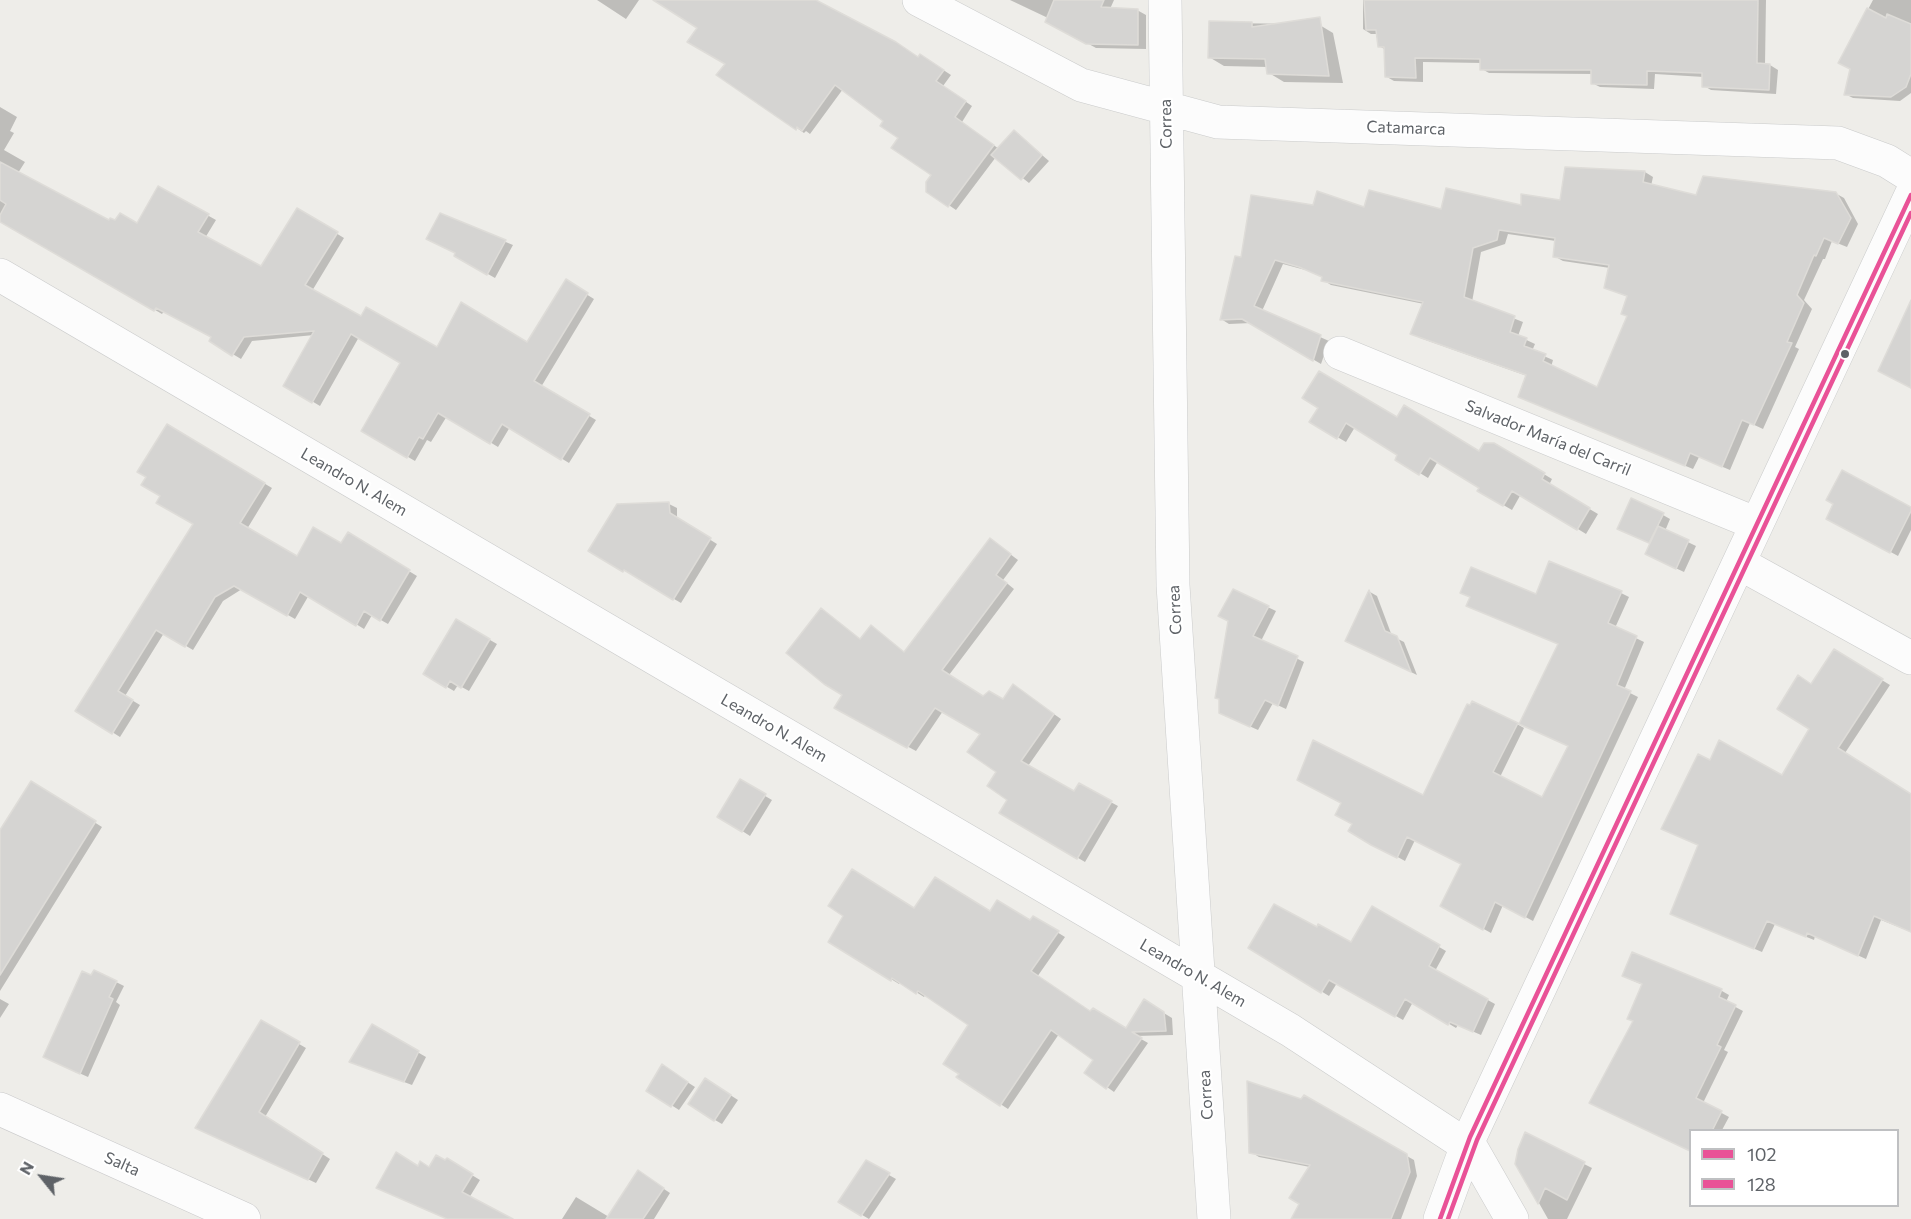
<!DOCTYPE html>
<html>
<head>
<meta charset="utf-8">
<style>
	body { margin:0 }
	#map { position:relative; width:1911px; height:1219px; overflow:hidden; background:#eeede9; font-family:Commissioner,sans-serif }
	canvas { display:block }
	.legend { position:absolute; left:1689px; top:1129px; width:210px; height:78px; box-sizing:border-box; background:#fff; border:2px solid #bfc0c2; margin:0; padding:8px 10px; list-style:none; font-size:18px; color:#5e6267 }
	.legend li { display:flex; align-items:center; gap:12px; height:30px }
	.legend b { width:30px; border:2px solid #bfc0c2 }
	.north { position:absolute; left:12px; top:1147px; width:60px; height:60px; -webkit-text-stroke:4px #fff; paint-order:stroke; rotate:300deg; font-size:16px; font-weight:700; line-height:24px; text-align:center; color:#5e6267 }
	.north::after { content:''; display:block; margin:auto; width:21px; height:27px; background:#5e6267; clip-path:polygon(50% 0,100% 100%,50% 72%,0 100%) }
</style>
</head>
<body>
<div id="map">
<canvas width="1911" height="1219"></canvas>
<ul class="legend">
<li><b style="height:8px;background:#e95297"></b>102</li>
<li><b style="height:8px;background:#e95297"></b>128</li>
</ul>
<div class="north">N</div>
</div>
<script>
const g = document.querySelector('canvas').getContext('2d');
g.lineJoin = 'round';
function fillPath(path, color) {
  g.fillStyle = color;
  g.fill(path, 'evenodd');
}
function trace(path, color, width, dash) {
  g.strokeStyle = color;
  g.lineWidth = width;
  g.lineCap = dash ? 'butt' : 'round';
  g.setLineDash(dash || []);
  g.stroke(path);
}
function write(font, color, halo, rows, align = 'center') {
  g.font = font + ' Commissioner,sans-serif';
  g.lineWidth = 4.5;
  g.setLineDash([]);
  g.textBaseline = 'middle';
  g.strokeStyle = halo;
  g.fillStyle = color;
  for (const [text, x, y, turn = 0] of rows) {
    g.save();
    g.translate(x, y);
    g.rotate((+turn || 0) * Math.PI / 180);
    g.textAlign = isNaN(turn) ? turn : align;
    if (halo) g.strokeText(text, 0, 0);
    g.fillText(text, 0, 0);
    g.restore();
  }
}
fillPath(new Path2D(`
	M 597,0 L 639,0 L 626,19 Z
	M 656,0 L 815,0 L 919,59 L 928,60 L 951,75 L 943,86 L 972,106 L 962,122 L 999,149 L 1021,137 L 1049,161 L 1029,183 L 996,157 L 956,210 L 928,191 L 933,174 L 885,120 L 843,89 L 810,134 L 806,131 L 804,133 L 718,74 L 727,63 L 700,28 Z
	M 1010,0 L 1114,0 L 1110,9 L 1137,10 L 1146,15 L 1146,49 L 1096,48 L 1047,21 L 1048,18 Z
	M 1363,0 L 1766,0 L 1765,65 L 1770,65 L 1778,70 L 1776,94 L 1711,90 L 1704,86 L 1704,77 L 1655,74 L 1654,89 L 1600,87 L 1592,83 L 1592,74 L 1489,73 L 1482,69 L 1482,63 L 1423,62 L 1423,82 L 1394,81 L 1387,77 L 1386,50 L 1379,46 L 1378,34 L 1371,34 L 1363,29 Z
	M 1873,0 L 1911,0 L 1911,93 L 1900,101 L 1853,98 L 1845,94 L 1851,69 L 1840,62 Z
	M 1210,23 L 1318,24 L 1333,33 L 1343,83 L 1284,82 L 1269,73 L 1268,67 L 1224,66 L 1209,57 Z
	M 0,107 L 17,117 L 10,131 L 14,133 L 4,150 L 25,162 L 18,173 L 110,222 L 137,225 L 159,188 L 216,220 L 205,238 L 262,268 L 298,210 L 344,238 L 312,291 L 361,318 L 437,349 L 528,344 L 573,286 L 594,299 L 541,387 L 596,420 L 569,463 L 510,427 L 498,447 L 447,416 L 431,442 L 427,440 L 415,461 L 363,431 L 402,362 L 359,337 L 320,406 L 285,385 L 314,335 L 252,341 L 241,359 L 211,341 L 213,337 L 164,311 L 162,314 L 0,220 Z
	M 1623,170 L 1645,172 L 1653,177 L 1651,186 L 1697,197 L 1835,193 L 1844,198 L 1858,224 L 1847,247 L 1832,241 L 1825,259 L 1823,259 L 1804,300 L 1812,309 L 1795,347 L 1799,349 L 1763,429 L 1750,423 L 1730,470 L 1699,457 L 1693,469 L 1528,401 L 1527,376 L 1420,338 L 1412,333 L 1424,304 L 1331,285 L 1323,280 L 1324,277 L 1309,271 L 1283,264 L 1262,311 L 1329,341 L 1321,364 L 1251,323 L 1229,324 L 1221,319 L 1242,259 L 1314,206 L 1442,211 L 1522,207 L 1562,201 ZM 1508,234 L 1556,241 L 1554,256 L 1563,261 L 1610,268 L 1605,287 L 1628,297 L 1628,316 L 1598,389 L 1551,367 L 1553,360 L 1532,351 L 1535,344 L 1518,336 L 1523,322 L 1472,302 L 1481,252 L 1505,244 Z
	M 440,215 L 513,245 L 495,278 L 456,256 L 457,253 Z
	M 1397,419 L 1480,453 L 1494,444 L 1552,479 L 1549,485 L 1598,514 L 1586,534 L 1521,494 L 1512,510 L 1479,491 L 1481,488 L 1438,461 L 1428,478 L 1397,459 L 1399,454 L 1355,427 L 1346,442 L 1311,422 Z
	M 168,426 L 272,488 L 247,529 L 297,558 L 342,545 L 348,534 L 417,576 L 388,624 L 372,615 L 364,629 L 309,595 L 295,619 L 242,589 L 223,601 L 193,650 L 164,633 L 125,696 L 140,705 L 120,737 L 77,710 L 195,523 L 162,495 Z
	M 669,504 L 677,508 L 677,519 L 717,544 L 681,603 L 591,551 Z
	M 1835,504 L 1911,509 L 1911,530 L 1898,556 L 1828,518 Z
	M 1663,515 L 1670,519 L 1665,531 L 1696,546 L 1684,572 L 1654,558 L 1651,544 L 1626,532 Z
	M 998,545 L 1018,560 L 1003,580 L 1014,589 L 949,675 L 983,698 L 1004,701 L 1021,691 L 1061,719 L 1028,766 L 1075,793 L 1079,785 L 1118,806 L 1085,862 L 1001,813 L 1009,799 L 982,734 L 943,711 L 916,751 L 836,708 L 844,694 L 861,640 L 905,653 Z
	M 1234,591 L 1276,611 L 1261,641 L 1304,662 L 1286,709 L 1273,703 L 1258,730 L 1229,717 Z
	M 1370,592 L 1377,596 L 1392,636 L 1404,642 L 1417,675 L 1347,641 Z
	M 1621,593 L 1629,597 L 1615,628 L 1644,642 L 1624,690 L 1638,697 L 1533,921 L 1503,905 L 1491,933 L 1442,906 L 1463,864 L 1415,840 L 1405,861 L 1350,831 L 1424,797 L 1517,724 L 1524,728 L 1500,777 L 1542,799 L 1570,747 L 1559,644 L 1537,596 Z
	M 457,621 L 497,644 L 469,691 L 458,685 L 454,691 L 425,674 Z
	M 1834,651 L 1890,685 L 1845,753 L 1911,795 L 1911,932 L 1881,920 L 1866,959 L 1815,936 L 1814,940 L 1775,924 L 1762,952 L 1679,917 L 1699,845 L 1710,761 L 1783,777 L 1811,729 L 1812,686 Z
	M 741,782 L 772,800 L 750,836 L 719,816 Z
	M 32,783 L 102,827 L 0,991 L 0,833 Z
	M 1372,908 L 1446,951 L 1435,971 L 1495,1004 L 1481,1035 L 1458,1025 L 1456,1028 L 1413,1002 L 1403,1020 L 1337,983 L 1329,996 L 1250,948 L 1317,929 L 1351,944 Z
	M 915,910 L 991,913 L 1030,922 L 1034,918 L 1065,937 L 1037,977 L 1091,1013 L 1126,1030 L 1144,1001 L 1172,1018 L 1173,1035 L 1136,1036 L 1148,1043 L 1114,1092 L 1086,1072 L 1095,1060 L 1059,1034 L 1008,1109 L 959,1077 L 970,1024 L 926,994 L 924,997 L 900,982 L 899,984 L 830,941 Z
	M 1633,954 L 1722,991 L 1729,995 L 1726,1002 L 1743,1011 L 1724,1050 L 1728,1052 L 1703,1103 L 1729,1117 L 1722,1130 L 1690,1130 L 1690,1151 L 1599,1107 L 1634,1021 L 1643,985 L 1631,980 Z
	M 116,982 L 124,986 L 116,1002 L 120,1005 L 88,1077 L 52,1061 Z
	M 0,999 L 9,1004 L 0,1018 Z
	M 261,1022 L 306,1048 L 265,1117 L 330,1159 L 316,1183 L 205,1131 Z
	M 372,1026 L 426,1057 L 412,1085 L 351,1062 Z
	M 670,1071 L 695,1087 L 679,1110 L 648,1090 Z
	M 713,1084 L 738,1100 L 722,1124 L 715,1120 Z
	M 1304,1098 L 1414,1160 L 1417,1176 L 1401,1219 L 1293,1219 L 1301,1204 L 1310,1167 L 1259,1157 L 1251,1152 Z
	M 447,1160 L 480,1180 L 469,1198 L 510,1219 L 448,1219 L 419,1167 L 430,1169 L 446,1162 Z
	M 866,1162 L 896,1179 L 869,1219 L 840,1202 Z
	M 1517,1164 L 1584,1164 L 1592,1168 L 1567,1219 L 1548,1219 Z
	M 646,1177 L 670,1193 L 654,1219 L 562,1219 L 576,1197 L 609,1217 Z`), '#0003');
const building = new Path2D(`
	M 653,0 L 816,0 L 896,42 L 918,57 L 920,54 L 944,70 L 936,81 L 966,101 L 955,117 L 994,145 L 948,207 L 926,192 L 926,182 L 931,175 L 891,148 L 898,138 L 880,126 L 883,121 L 835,85 L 802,131 L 797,127 L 796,130 L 716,75 L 725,64 L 687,42 L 697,28 Z
	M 1054,0 L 1104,0 L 1101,7 L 1138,9 L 1138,45 L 1086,44 L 1045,22 Z
	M 1364,0 L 1758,0 L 1757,63 L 1770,64 L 1769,90 L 1702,87 L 1702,73 L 1647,71 L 1647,85 L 1591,84 L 1591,70 L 1480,70 L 1480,59 L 1415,58 L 1416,78 L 1385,77 L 1384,47 L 1378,47 L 1376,30 L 1366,30 Z
	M 1867,8 L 1886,18 L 1887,14 L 1911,24 L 1911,74 L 1906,87 L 1891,97 L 1844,95 L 1850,69 L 1838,63 Z
	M 1320,17 L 1329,76 L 1267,74 L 1265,59 L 1208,58 L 1209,21 L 1252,22 L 1252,27 Z
	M 1014,130 L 1042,155 L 1021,180 L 991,155 Z
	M 0,162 L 109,220 L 110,218 L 115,220 L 120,213 L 137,223 L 158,186 L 209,214 L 198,232 L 261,266 L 297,208 L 338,232 L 305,285 L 361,316 L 366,307 L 437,347 L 461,302 L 527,342 L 566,279 L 588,293 L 534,381 L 590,414 L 561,460 L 502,424 L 490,444 L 438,413 L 423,439 L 419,437 L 407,458 L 361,431 L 400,363 L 351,334 L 312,403 L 283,386 L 314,331 L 244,337 L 232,356 L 209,341 L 211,337 L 156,308 L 154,311 L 0,222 L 0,215 L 6,204 L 0,200 Z
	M 1565,167 L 1645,171 L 1643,182 L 1696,195 L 1703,176 L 1836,192 L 1851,218 L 1838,244 L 1824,238 L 1816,256 L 1814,255 L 1797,295 L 1804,303 L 1787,342 L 1792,343 L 1754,425 L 1742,420 L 1722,467 L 1690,453 L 1685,466 L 1518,397 L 1526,375 L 1410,334 L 1423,302 L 1321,281 L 1322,277 L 1299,267 L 1275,260 L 1254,306 L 1321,335 L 1313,361 L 1242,319 L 1220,320 L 1235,256 L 1241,257 L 1251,195 L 1313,205 L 1317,191 L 1364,207 L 1369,190 L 1441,209 L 1446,188 L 1521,205 L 1521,194 L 1560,200 ZM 1499,230 L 1555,238 L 1553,257 L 1609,265 L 1604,288 L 1627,296 L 1621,314 L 1627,316 L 1597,387 L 1543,361 L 1546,354 L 1524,346 L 1527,338 L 1510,332 L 1515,316 L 1464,297 L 1473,248 L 1497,240 Z
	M 440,213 L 506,240 L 487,275 L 454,256 L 455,253 L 426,239 Z
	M 1911,300 L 1911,388 L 1878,371 Z
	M 1319,371 L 1397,417 L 1404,405 L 1479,451 L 1484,443 L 1494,443 L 1545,473 L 1542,479 L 1590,508 L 1577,530 L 1512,491 L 1503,506 L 1477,491 L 1479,488 L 1430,458 L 1419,475 L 1395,460 L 1397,455 L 1346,423 L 1337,439 L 1309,422 L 1318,408 L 1302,398 Z
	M 167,424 L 265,483 L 240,523 L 297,556 L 313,527 L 341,543 L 348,532 L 410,570 L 380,621 L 364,611 L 356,626 L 300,592 L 287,616 L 234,586 L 215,597 L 185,647 L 156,630 L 118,691 L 133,700 L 112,734 L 75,711 L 193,524 L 156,503 L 160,496 L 141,485 L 146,477 L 137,472 Z
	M 1842,470 L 1911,507 L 1911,511 L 1890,553 L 1826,519 L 1833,504 L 1826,500 Z
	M 1631,498 L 1664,513 L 1649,543 L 1617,529 Z
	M 669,502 L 670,513 L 711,538 L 673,600 L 624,570 L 623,572 L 588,551 L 617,504 Z
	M 1658,526 L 1689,540 L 1676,569 L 1645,554 Z
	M 990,538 L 1011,554 L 996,575 L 1007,583 L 942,670 L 983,696 L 989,691 L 1003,699 L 1013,684 L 1054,714 L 1021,761 L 1074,791 L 1079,783 L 1112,801 L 1077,859 L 999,813 L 1007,800 L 987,786 L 996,772 L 967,752 L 980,734 L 935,708 L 907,748 L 834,708 L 842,695 L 824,684 L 786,653 L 821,608 L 860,639 L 871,625 L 904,652 Z
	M 1549,561 L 1622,591 L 1608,623 L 1637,636 L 1617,685 L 1631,691 L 1525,918 L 1495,902 L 1483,930 L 1440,906 L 1461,864 L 1407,837 L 1397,858 L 1371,845 L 1348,831 L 1352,824 L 1335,815 L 1341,803 L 1297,780 L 1313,740 L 1423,795 L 1467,704 L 1470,705 L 1472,701 L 1518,723 L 1493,772 L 1542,797 L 1568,746 L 1519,724 L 1558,644 L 1466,606 L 1470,597 L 1460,593 L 1471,567 L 1536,594 Z
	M 1233,589 L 1269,606 L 1253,636 L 1298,656 L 1278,706 L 1265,700 L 1250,727 L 1219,713 L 1219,699 L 1215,698 L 1228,621 L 1218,616 Z
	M 1369,590 L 1385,631 L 1397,636 L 1411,672 L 1345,641 Z
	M 456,619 L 490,639 L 461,688 L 450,681 L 446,688 L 423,674 Z
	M 1834,649 L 1883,679 L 1838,748 L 1911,794 L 1911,932 L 1874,916 L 1858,956 L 1807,933 L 1806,937 L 1767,921 L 1754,949 L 1670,914 L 1698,845 L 1661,829 L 1698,754 L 1710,760 L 1719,740 L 1782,775 L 1809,729 L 1777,709 L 1798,675 L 1811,684 Z
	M 740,779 L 766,794 L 742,832 L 717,817 Z
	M 31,781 L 96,821 L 0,975 L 0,830 Z
	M 852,869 L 914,908 L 935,877 L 990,911 L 997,900 L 1030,920 L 1033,916 L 1059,931 L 1031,971 L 1090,1011 L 1093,1008 L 1126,1028 L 1144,999 L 1164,1012 L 1166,1031 L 1132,1032 L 1142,1038 L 1106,1089 L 1084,1073 L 1093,1060 L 1051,1030 L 1000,1106 L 956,1077 L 959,1074 L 943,1064 L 968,1025 L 918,991 L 916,994 L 892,978 L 891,981 L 828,942 L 843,916 L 828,906 Z
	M 1274,904 L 1317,927 L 1318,924 L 1351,942 L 1372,906 L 1440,945 L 1429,966 L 1488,999 L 1473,1032 L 1450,1022 L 1448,1025 L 1405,999 L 1395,1017 L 1329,980 L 1321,993 L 1248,948 Z
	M 1632,952 L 1722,989 L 1719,997 L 1736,1005 L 1717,1045 L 1721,1047 L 1696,1098 L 1722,1111 L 1712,1131 L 1690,1131 L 1690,1151 L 1589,1103 L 1633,1021 L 1627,1019 L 1642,984 L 1622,976 Z
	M 94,970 L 117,981 L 109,997 L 113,999 L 80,1074 L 43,1057 L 82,971 L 91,975 Z
	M 261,1020 L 300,1042 L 259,1112 L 323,1153 L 308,1180 L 195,1128 Z
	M 372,1024 L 419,1051 L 404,1082 L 349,1062 Z
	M 662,1064 L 688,1082 L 671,1107 L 646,1091 Z
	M 705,1078 L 731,1095 L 714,1121 L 688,1104 Z
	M 1247,1081 L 1301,1099 L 1304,1095 L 1407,1154 L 1410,1172 L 1391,1219 L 1291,1219 L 1299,1204 L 1289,1198 L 1310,1165 L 1249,1153 Z
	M 1525,1132 L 1585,1162 L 1567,1200 L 1545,1188 L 1538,1204 L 1515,1164 L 1518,1149 Z
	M 396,1152 L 418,1166 L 420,1161 L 429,1167 L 436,1155 L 445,1160 L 447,1158 L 473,1174 L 462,1192 L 513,1219 L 447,1219 L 376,1188 Z
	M 866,1160 L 890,1173 L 861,1216 L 838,1202 Z
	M 638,1170 L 664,1188 L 643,1219 L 606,1219 Z`);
fillPath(building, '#d5d4d2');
trace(building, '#dedcd8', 1.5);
const street = new Path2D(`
	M 919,0 L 1081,85 L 1218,122 L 1838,143 L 1887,161 L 1911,176
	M 1165,0 L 1173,585 L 1214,1219
	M 0,275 L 1290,1030 L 1472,1149 L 1512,1219
	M 1340,353 L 1757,524
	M 1739,563 L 1911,658
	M 1440,1219 L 1470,1137 L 1911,195`);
const secondary = new Path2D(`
	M 0,1109 L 244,1219`);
trace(street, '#cacbcb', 34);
trace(secondary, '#c9c9ca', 34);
trace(street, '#fcfcfc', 33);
trace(secondary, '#fcfcfc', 33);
trace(new Path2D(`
	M 1440,1219 L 1470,1137 L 1911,195`), '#e95297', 4.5);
trace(new Path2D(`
	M 1448,1219 L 1477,1140 L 1911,213`), '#e95297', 4.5);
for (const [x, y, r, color] of [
	[1845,354,5,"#5e6267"]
]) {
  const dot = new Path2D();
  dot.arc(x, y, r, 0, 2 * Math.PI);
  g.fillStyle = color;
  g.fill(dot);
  trace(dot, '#fff', 2);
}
write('16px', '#5e6267', '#fff', [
	["Correa",1166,124,-91],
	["Catamarca",1406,128,2],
	["Salvador María del Carril",1548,438,22],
	["Leandro N. Alem",354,482,30],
	["Correa",1175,610,-93],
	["Leandro N. Alem",774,728,30],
	["Leandro N. Alem",1193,973,30],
	["Correa",1206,1095,-94],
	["Salta",122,1164,24]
]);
</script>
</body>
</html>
